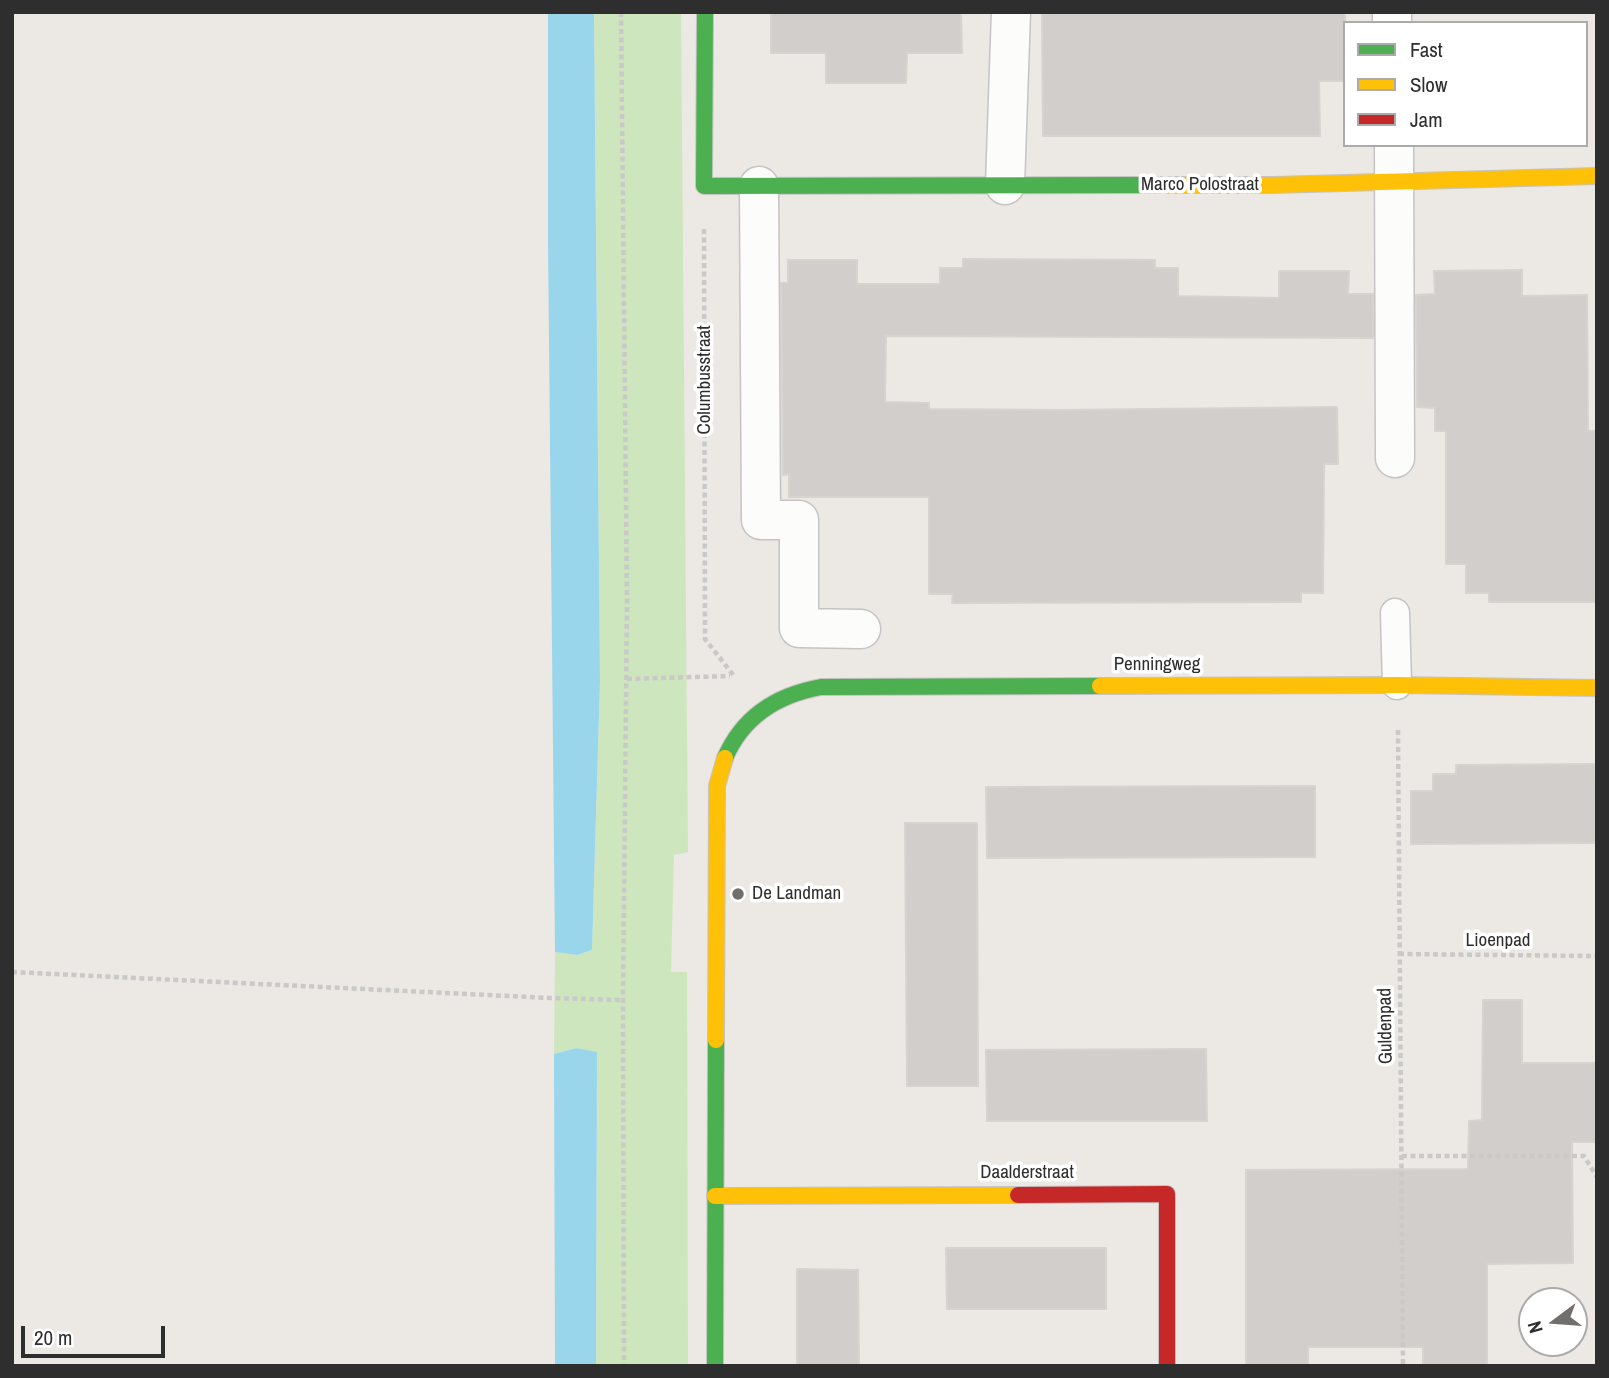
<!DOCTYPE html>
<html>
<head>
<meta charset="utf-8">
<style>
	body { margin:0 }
	#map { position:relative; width:1609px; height:1378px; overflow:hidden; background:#ece8e4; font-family:"Archivo Narrow",sans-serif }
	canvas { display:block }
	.frame { position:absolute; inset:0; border:14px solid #2e2e2e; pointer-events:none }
	.legend { position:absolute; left:1343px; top:21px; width:245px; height:126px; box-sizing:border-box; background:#fff; border:2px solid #ababab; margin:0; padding:9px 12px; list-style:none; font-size:21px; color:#2e2e2e }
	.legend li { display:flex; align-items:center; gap:14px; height:35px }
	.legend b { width:35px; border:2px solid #ababab }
	.north { position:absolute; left:1518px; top:1287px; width:70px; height:70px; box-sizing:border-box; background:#fff; border:2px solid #ababab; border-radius:50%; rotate:254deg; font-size:19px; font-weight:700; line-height:28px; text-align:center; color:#2e2e2e }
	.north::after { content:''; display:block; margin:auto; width:24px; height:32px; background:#706f6e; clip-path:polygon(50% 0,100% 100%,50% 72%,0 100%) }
	.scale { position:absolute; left:21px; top:1326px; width:144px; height:32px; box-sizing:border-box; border:4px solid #2e2e2e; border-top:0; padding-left:9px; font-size:21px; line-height:24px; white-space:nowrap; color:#2e2e2e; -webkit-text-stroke:5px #fff; paint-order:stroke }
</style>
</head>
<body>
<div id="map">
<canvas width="1609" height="1378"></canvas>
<div class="frame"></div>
<ul class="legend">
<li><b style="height:9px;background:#4caf50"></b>Fast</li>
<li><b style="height:9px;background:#ffc107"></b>Slow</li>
<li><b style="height:9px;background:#c62828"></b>Jam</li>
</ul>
<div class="north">N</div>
<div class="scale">20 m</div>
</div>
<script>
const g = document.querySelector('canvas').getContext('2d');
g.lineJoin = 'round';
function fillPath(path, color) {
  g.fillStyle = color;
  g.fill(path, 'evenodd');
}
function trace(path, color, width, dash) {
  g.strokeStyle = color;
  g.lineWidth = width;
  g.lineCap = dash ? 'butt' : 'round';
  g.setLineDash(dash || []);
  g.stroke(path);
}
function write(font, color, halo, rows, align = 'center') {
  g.font = font + ' "Archivo Narrow",sans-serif';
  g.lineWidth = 7;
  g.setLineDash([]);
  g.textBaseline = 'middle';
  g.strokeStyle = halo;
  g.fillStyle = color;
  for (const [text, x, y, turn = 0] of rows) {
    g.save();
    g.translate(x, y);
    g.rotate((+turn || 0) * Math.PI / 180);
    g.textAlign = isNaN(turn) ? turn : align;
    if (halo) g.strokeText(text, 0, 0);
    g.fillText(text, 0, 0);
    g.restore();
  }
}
fillPath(new Path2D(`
	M 594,12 L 681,12 L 688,852 L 674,855 L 671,972 L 687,972 L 688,1366 L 596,1366 L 597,1053 L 576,1048 L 554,1054 L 555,952 L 577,955 L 592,950 L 600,681 Z`), '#cee6be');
fillPath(new Path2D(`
	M 548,12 L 594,12 L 600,681 L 592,950 L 577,955 L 555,952 L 548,242 Z
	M 576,1048 L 597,1052 L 596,1366 L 555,1366 L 554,1054 Z`), '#99d6ec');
const building = new Path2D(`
	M 771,12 L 961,12 L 962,53 L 907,53 L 906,83 L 826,83 L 826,53 L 771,53 Z
	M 1042,12 L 1345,12 L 1345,81 L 1319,81 L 1320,136 L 1043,136 Z
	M 963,259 L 1155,260 L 1155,268 L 1178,268 L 1178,296 L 1279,298 L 1279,271 L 1349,271 L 1348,294 L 1373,294 L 1373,338 L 886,336 L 885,402 L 929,403 L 929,409 L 1060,410 L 1337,407 L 1338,464 L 1324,464 L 1323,593 L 1301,593 L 1301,602 L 952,603 L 953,594 L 929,594 L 929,497 L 789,497 L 789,474 L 783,475 L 781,283 L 788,283 L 788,260 L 857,260 L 857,284 L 940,284 L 940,268 L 963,268 Z
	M 1522,270 L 1522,296 L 1587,295 L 1588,431 L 1597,431 L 1597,602 L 1489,602 L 1489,593 L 1466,593 L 1466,564 L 1446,564 L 1446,431 L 1435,431 L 1435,408 L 1417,407 L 1416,295 L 1435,294 L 1434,271 Z
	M 1595,764 L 1597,843 L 1411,844 L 1411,791 L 1433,791 L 1433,774 L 1456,774 L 1456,765 Z
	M 1315,786 L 1315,857 L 987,858 L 986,787 Z
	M 905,823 L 977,823 L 978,1086 L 907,1086 Z
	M 1483,1000 L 1522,1000 L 1522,1063 L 1597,1063 L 1597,1142 L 1572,1142 L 1573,1263 L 1487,1264 L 1487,1366 L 1423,1366 L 1423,1347 L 1308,1347 L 1308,1366 L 1246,1366 L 1246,1170 L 1468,1169 L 1469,1121 L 1482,1120 Z
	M 1206,1049 L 1207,1121 L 987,1121 L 986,1050 Z
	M 946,1248 L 1106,1248 L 1106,1309 L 947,1309 Z
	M 797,1269 L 858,1270 L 859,1366 L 797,1366 Z`);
fillPath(building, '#d1cecb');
trace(building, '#d7d4d0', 2);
const lane = new Path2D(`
	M 1395,613 L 1397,685`);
const street = new Path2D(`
	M 1392,12 L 1392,23
	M 1394,145 L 1395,458
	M 1005,185 L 1011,12
	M 759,186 L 761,520 L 799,520 L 799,628 L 861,629`);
const fast = new Path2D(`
	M 705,12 L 704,186 L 1149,185
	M 725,758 C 743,716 777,695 821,687 L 1100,686
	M 715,1366 L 716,1040`);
const slow = new Path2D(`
	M 1149,185 L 1273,185 L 1597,176
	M 1100,686 L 1397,685 L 1597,688
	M 716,1040 L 717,786 L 725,758
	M 715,1196 L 1018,1195`);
const jam = new Path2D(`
	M 1018,1195 L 1167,1194 L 1167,1366`);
trace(lane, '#c5c4c5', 31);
trace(street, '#c5c4c5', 41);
trace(fast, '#c5c4c5', 18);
trace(slow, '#c5c4c5', 18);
trace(jam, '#c5c4c5', 18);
trace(new Path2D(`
	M 621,12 L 627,600 L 623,1000 L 624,1366
	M 704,229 L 705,639 L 734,676
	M 627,679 L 730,676
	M 1398,730 L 1403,1366
	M 1399,954 L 1597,956
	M 12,972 L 550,998 L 623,1000
	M 1402,1156 L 1584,1156 L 1597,1177`), '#c9c9c8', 4.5, [5, 3.5]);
trace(lane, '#fcfcfb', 28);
trace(street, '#fcfcfb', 38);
trace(fast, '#4caf50', 16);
trace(slow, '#ffc107', 16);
trace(jam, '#c62828', 16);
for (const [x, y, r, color] of [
	[738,894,7,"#706f6e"]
]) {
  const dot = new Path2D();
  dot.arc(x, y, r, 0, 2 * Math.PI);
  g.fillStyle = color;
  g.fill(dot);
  trace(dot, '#fff', 2.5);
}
write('19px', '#2e2e2e', '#fff', [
	["Marco Polostraat",1200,185],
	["Columbusstraat",705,380,-90],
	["Penningweg",1157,665],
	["Lioenpad",1498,941],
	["Guldenpad",1386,1026,-91],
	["Daalderstraat",1027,1173]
]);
write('19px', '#2e2e2e', '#fff', [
	["De Landman",752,894]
], 'left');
</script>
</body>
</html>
